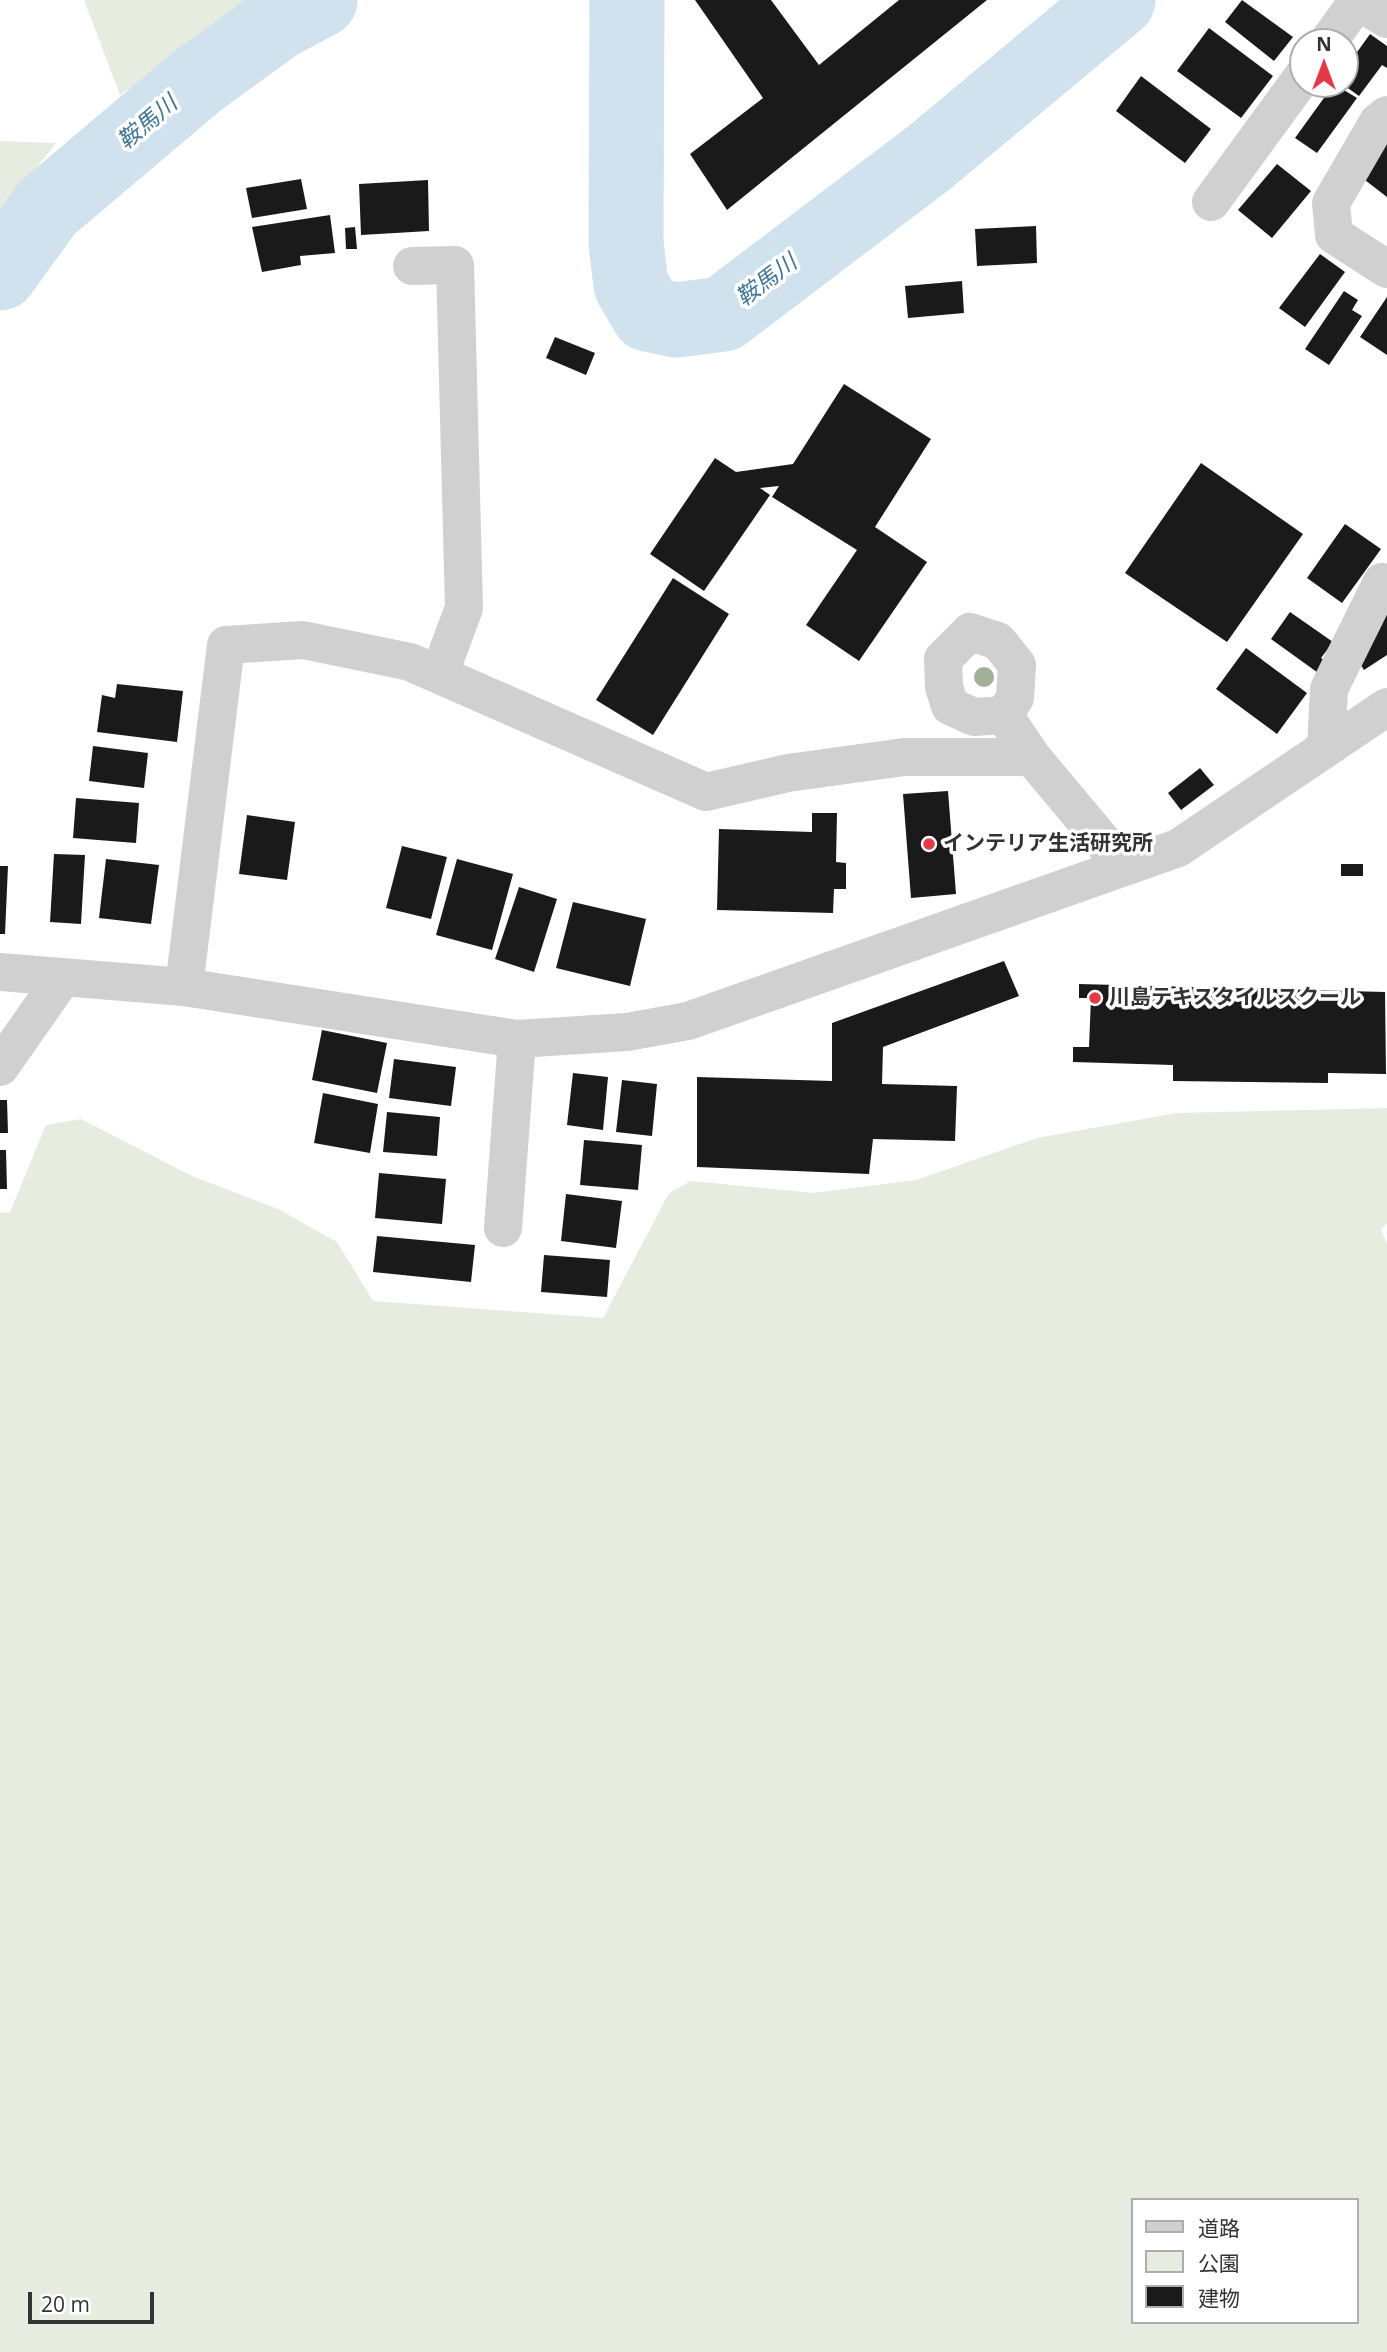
<!DOCTYPE html>
<html>
<head>
<meta charset="utf-8">
<style>
	body { margin:0 }
	#map { position:relative; width:1387px; height:2352px; overflow:hidden; background:#fff; font-family:"Open Sans","Noto Sans JP",sans-serif }
	canvas { display:block }
	.legend { position:absolute; left:1131px; top:2198px; width:228px; height:126px; box-sizing:border-box; background:#fff; border:2px solid #adadad; margin:0; padding:9px 12px; list-style:none; font-size:21px; color:#333 }
	.legend li { display:flex; align-items:center; gap:14px; height:35px }
	.legend b { width:35px; border:2px solid #adadad }
	.north { position:absolute; left:1289px; top:28px; width:70px; height:70px; box-sizing:border-box; background:#fff; border:2px solid #adadad; border-radius:50%; rotate:0deg; font-size:19px; font-weight:700; line-height:28px; text-align:center; color:#333 }
	.north::after { content:''; display:block; margin:auto; width:24px; height:32px; background:#e63946; clip-path:polygon(50% 0,100% 100%,50% 72%,0 100%) }
	.scale { position:absolute; left:28px; top:2292px; width:126px; height:32px; box-sizing:border-box; border:4px solid #333; border-top:0; padding-left:9px; font-size:21px; line-height:24px; white-space:nowrap; color:#333; -webkit-text-stroke:5px #fff; paint-order:stroke }
</style>
</head>
<body>
<div id="map">
<canvas width="1387" height="2352"></canvas>
<ul class="legend">
<li><b style="height:9px;background:#d0d0d0"></b>道路</li>
<li><b style="height:19px;background:#e6ecdf"></b>公園</li>
<li><b style="height:19px;background:#1a1a1a"></b>建物</li>
</ul>
<div class="north">N</div>
<div class="scale">20 m</div>
</div>
<script>
const g = document.querySelector('canvas').getContext('2d');
g.lineJoin = 'round';
function fillPath(path, color) {
  g.fillStyle = color;
  g.fill(path, 'evenodd');
}
function trace(path, color, width, dash) {
  g.strokeStyle = color;
  g.lineWidth = width;
  g.lineCap = dash ? 'butt' : 'round';
  g.setLineDash(dash || []);
  g.stroke(path);
}
function write(font, color, halo, rows, align = 'center') {
  g.font = font + ' "Open Sans","Noto Sans JP",sans-serif';
  g.lineWidth = 7;
  g.setLineDash([]);
  g.textBaseline = 'middle';
  g.strokeStyle = halo;
  g.fillStyle = color;
  for (const [text, x, y, turn = 0] of rows) {
    g.save();
    g.translate(x, y);
    g.rotate((+turn || 0) * Math.PI / 180);
    g.textAlign = isNaN(turn) ? turn : align;
    if (halo) g.strokeText(text, 0, 0);
    g.fillText(text, 0, 0);
    g.restore();
  }
}
fillPath(new Path2D(`
	M 84,0 L 262,0 L 120,95 Z
	M 0,141 L 56,143 L 0,215 Z
	M 1387,1108 L 1387,1223 L 1381,1229 L 1387,1244 L 1387,2352 L 0,2352 L 0,1213 L 10,1212 L 46,1125 L 81,1119 L 192,1176 L 278,1209 L 337,1242 L 373,1301 L 603,1318 L 669,1193 L 691,1181 L 814,1193 L 916,1180 L 1037,1138 L 1177,1113 ZM 1133,2200 L 1357,2200 L 1357,2322 L 1133,2322 Z`), '#e6ecdf');
trace(new Path2D(`
	M 627,0 L 626,243 L 631,285 L 648,314 L 676,320 L 723,314 L 930,157 L 1118,0
	M 0,273 L 47,208 L 196,82 L 277,23 L 320,0`), '#cfe2ee', 75);
fillPath(new Path2D(`
	M 695,0 L 771,0 L 819,65 L 899,0 L 987,0 L 727,210 L 690,154 L 763,98 Z
	M 1242,0 L 1293,37 L 1274,61 L 1225,22 Z
	M 1209,28 L 1273,76 L 1241,118 L 1177,71 Z
	M 1370,34 L 1387,46 L 1387,68 L 1382,65 L 1359,96 L 1345,86 L 1345,69 Z
	M 1141,76 L 1211,129 L 1185,163 L 1116,111 Z
	M 1334,84 L 1357,98 L 1317,153 L 1295,138 Z
	M 1387,141 L 1387,197 L 1361,177 Z
	M 1277,164 L 1311,191 L 1272,238 L 1238,210 Z
	M 301,179 L 307,209 L 252,218 L 246,188 Z
	M 428,180 L 429,231 L 361,235 L 359,184 Z
	M 330,215 L 335,253 L 300,256 L 301,265 L 262,272 L 252,227 Z
	M 1036,226 L 1037,263 L 977,266 L 975,229 Z
	M 355,227 L 357,249 L 346,249 L 345,228 Z
	M 1320,254 L 1345,272 L 1305,327 L 1279,308 Z
	M 962,281 L 964,313 L 908,318 L 905,286 Z
	M 1344,291 L 1358,300 L 1352,310 L 1362,316 L 1329,365 L 1305,349 Z
	M 1387,297 L 1387,355 L 1360,337 Z
	M 555,337 L 595,353 L 586,375 L 546,358 Z
	M 844,384 L 931,439 L 875,527 L 927,562 L 859,661 L 806,625 L 857,550 L 772,497 L 779,486 L 760,488 L 770,495 L 704,591 L 650,554 L 715,458 L 736,472 L 793,464 Z
	M 1201,463 L 1303,534 L 1227,642 L 1125,573 Z
	M 1345,524 L 1381,549 L 1342,603 L 1307,578 Z
	M 673,578 L 729,614 L 653,735 L 596,700 Z
	M 1290,612 L 1333,642 L 1321,658 L 1329,663 L 1321,675 L 1271,639 Z
	M 1387,613 L 1387,655 L 1364,670 L 1355,656 Z
	M 1246,648 L 1307,693 L 1277,734 L 1216,689 Z
	M 117,684 L 183,691 L 177,742 L 97,732 L 102,695 L 115,698 Z
	M 93,746 L 148,753 L 144,788 L 89,781 Z
	M 1200,768 L 1214,785 L 1181,810 L 1168,793 Z
	M 948,791 L 956,894 L 911,898 L 903,794 Z
	M 76,798 L 139,803 L 136,843 L 73,838 Z
	M 812,813 L 837,813 L 836,862 L 846,863 L 846,889 L 834,889 L 833,913 L 717,910 L 719,829 L 812,832 Z
	M 247,815 L 295,822 L 287,880 L 239,874 Z
	M 402,846 L 447,857 L 431,919 L 386,908 Z
	M 54,854 L 85,855 L 81,924 L 50,922 Z
	M 106,859 L 159,865 L 151,924 L 99,918 Z
	M 457,859 L 513,874 L 492,950 L 436,935 Z
	M 1341,864 L 1363,864 L 1363,876 L 1341,876 Z
	M 0,866 L 8,866 L 5,934 L 0,934 Z
	M 519,887 L 557,899 L 534,972 L 495,959 Z
	M 573,902 L 646,919 L 630,986 L 556,968 Z
	M 1004,961 L 1019,996 L 883,1047 L 882,1084 L 957,1086 L 955,1141 L 873,1139 L 869,1174 L 697,1167 L 697,1077 L 832,1081 L 832,1023 Z
	M 1079,984 L 1385,992 L 1386,1074 L 1328,1073 L 1328,1083 L 1173,1081 L 1173,1065 L 1073,1062 L 1073,1047 L 1089,1047 L 1091,998 L 1079,998 Z
	M 322,1030 L 387,1043 L 377,1093 L 312,1080 Z
	M 394,1059 L 456,1067 L 451,1106 L 389,1098 Z
	M 573,1073 L 608,1077 L 603,1130 L 567,1125 Z
	M 622,1080 L 657,1084 L 652,1136 L 616,1132 Z
	M 323,1093 L 378,1104 L 370,1153 L 314,1143 Z
	M 0,1100 L 7,1100 L 8,1133 L 0,1133 Z
	M 387,1112 L 440,1117 L 437,1156 L 383,1152 Z
	M 584,1140 L 642,1145 L 638,1190 L 580,1185 Z
	M 0,1150 L 6,1150 L 7,1189 L 0,1189 Z
	M 379,1173 L 446,1179 L 442,1224 L 375,1218 Z
	M 566,1194 L 622,1201 L 616,1248 L 561,1241 Z
	M 377,1236 L 475,1245 L 471,1282 L 373,1272 Z
	M 544,1255 L 610,1260 L 607,1297 L 541,1292 Z`), '#1a1a1a');
trace(new Path2D(`
	M 1356,0 L 1387,19
	M 1328,42 L 1357,2
	M 1387,115 L 1378,122 L 1331,203 L 1334,235 L 1387,269
	M 1211,202 L 1303,76
	M 412,266 L 455,265 L 464,608 L 439,675
	M 1004,715 L 974,717 L 950,706 L 944,687 L 943,659 L 970,632 L 998,641 L 1017,665 L 1015,698 L 1004,715 L 1032,757
	M 1326,748 L 1329,689 L 1382,582
	M 0,972 L 184,987 L 517,1039 L 627,1032 L 688,1021 L 1178,848 L 1387,707
	M 184,987 L 226,645 L 303,640 L 410,662 L 706,792 L 788,773 L 904,757 L 1032,757 L 1124,867
	M 0,1067 L 63,977
	M 503,1228 L 517,1039`), '#d0d0d0', 38);
g.fillStyle = '#a2b095';
for (const [x, y] of [
	[984,677]
]) {
  g.beginPath();
  g.arc(x, y, 10, 0, 2 * Math.PI);
  g.fill();
}
for (const [x, y, r, color] of [
	[929,844,7,"#e63946"],
	[1095,998,7,"#e63946"]
]) {
  const dot = new Path2D();
  dot.arc(x, y, r, 0, 2 * Math.PI);
  g.fillStyle = color;
  g.fill(dot);
  trace(dot, '#fff', 2.5);
}
write('bold 21px', '#333', '#fff', [
	["インテリア生活研究所",943,844],
	["川島テキスタイルスクール",1109,998]
], 'left');
write('italic 23px', '#3f7597', '#fff', [
	["鞍馬川",148,123,-40],
	["鞍馬川",767,281,-37]
]);
</script>
</body>
</html>
